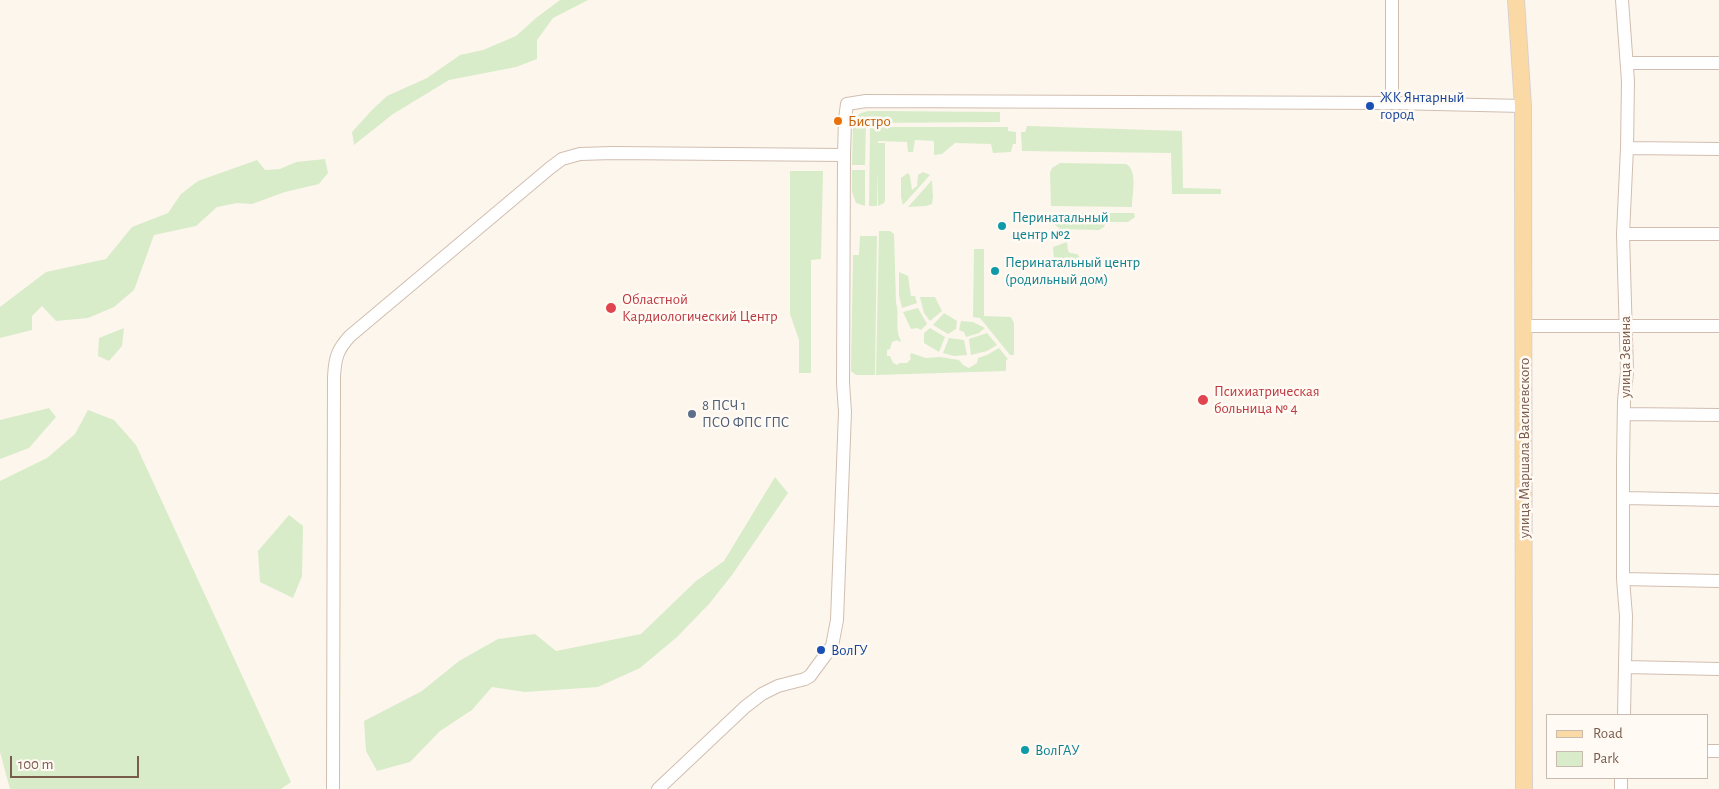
<!DOCTYPE html>
<html>
<head>
<meta charset="utf-8">
<style>
	body { margin:0 }
	#map { position:relative; width:1719px; height:789px; overflow:hidden; background:#fdf6ec; font-family:"Alegreya Sans",sans-serif }
	canvas { display:block }
	.legend { position:absolute; left:1546px; top:714px; width:162px; height:65px; box-sizing:border-box; background:#fffaf3; border:1px solid #cabbb1; margin:0; padding:6px 9px; list-style:none; font-size:15px; color:#7a5c4d }
	.legend li { display:flex; align-items:center; gap:10px; height:25px }
	.legend b { width:25px; border:1px solid #cabbb1 }
	.scale { position:absolute; left:10px; top:756px; width:129px; height:22px; box-sizing:border-box; border:2px solid #7a5c4d; border-top:0; padding-left:6px; font-size:15px; line-height:18px; white-space:nowrap; color:#7a5c4d; -webkit-text-stroke:4px #fffaf3; paint-order:stroke }
</style>
</head>
<body>
<div id="map">
<canvas width="1719" height="789"></canvas>
<ul class="legend">
<li><b style="height:6px;background:#fbd9a5"></b>Road</li>
<li><b style="height:14px;background:#d8ecc9"></b>Park</li>
</ul>
<div class="scale">100 m</div>
</div>
<script>
const g = document.querySelector('canvas').getContext('2d');
g.lineJoin = 'round';
function fillPath(path, color) {
  g.fillStyle = color;
  g.fill(path, 'evenodd');
}
function trace(path, color, width, dash) {
  g.strokeStyle = color;
  g.lineWidth = width;
  g.lineCap = dash ? 'butt' : 'round';
  g.setLineDash(dash || []);
  g.stroke(path);
}
function write(font, color, halo, rows, align = 'center') {
  g.font = font + ' "Alegreya Sans",sans-serif';
  g.lineWidth = 5;
  g.setLineDash([]);
  g.textBaseline = 'middle';
  g.strokeStyle = halo;
  g.fillStyle = color;
  for (const [text, x, y, turn = 0] of rows) {
    g.save();
    g.translate(x, y);
    g.rotate((+turn || 0) * Math.PI / 180);
    g.textAlign = isNaN(turn) ? turn : align;
    if (halo) g.strokeText(text, 0, 0);
    g.fillText(text, 0, 0);
    g.restore();
  }
}
fillPath(new Path2D(`
	M 560,0 L 588,0 L 553,18 L 537,40 L 537,59 L 516,67 L 449,80 L 393,114 L 354,145 L 352,132 L 371,111 L 387,96 L 427,78 L 460,55 L 483,50 L 516,36 L 536,18 Z
	M 878,111 L 1000,112 L 1000,122 L 866,123 L 865,165 L 852,165 L 853,122 C 857,111 867,111 878,111 Z
	M 1027,126 L 1182,131 L 1183,188 L 1221,189 L 1221,194 L 1172,194 L 1171,153 L 1022,151 L 1021,132 L 1025,132 Z
	M 870,127 L 1008,127 L 1008,131 L 1016,132 L 1016,144 L 1013,144 L 1011,152 L 993,153 L 991,144 L 955,143 L 942,154 L 934,155 L 934,141 L 915,140 L 913,152 L 908,152 L 907,142 L 878,141 L 878,143 L 885,143 L 885,200 L 884,203 L 878,206 L 877,169 L 877,206 L 869,206 Z
	M 325,159 L 328,173 L 319,184 L 285,192 L 252,204 L 237,203 L 217,207 L 196,226 L 154,235 L 134,290 L 114,307 L 88,318 L 56,321 L 42,306 L 32,316 L 32,330 L 0,338 L 0,307 L 46,272 L 106,259 L 132,227 L 168,213 L 181,194 L 198,181 L 257,160 L 265,170 L 280,169 L 296,162 Z
	M 1060,163 L 1126,164 C 1138,170 1132,195 1132,207 L 1051,206 L 1050,173 L 1052,168 Z
	M 852,170 L 865,170 L 865,206 L 856,203 L 852,192 Z
	M 790,171 L 823,171 L 821,259 L 811,260 L 811,373 L 799,373 L 799,340 L 790,314 Z
	M 923,172 L 930,175 L 903,205 L 901,197 L 901,178 L 908,173 L 910,176 L 912,190 L 917,186 L 918,175 Z
	M 932,180 L 933,197 L 932,204 L 926,206 L 908,207 Z
	M 1056,213 L 1134,213 L 1135,217 L 1128,222 L 1106,222 L 1104,227 L 1099,230 L 1060,229 L 1054,224 L 1054,215 Z
	M 879,231 L 890,231 L 894,234 L 896,303 C 900,316 894,328 901,341 L 899,342 L 898,340 L 892,342 L 890,349 L 887,350 L 887,356 L 890,356 L 893,363 L 898,365 L 899,363 L 907,363 L 911,359 L 910,357 L 911,353 L 926,358 L 940,357 L 959,360 L 963,365 L 969,368 L 977,363 L 978,358 L 987,355 L 999,348 L 1008,359 L 1006,360 L 1006,371 L 876,375 Z
	M 860,236 L 877,236 L 875,375 L 856,375 L 851,371 L 851,368 L 853,255 L 859,255 Z
	M 1067,242 L 1068,251 L 1070,253 L 1077,254 L 1081,259 L 1054,260 L 1053,247 Z
	M 974,249 L 984,249 L 984,316 L 1011,317 L 1014,323 L 1014,355 L 1010,355 L 980,318 L 973,317 Z
	M 899,272 L 908,276 L 911,296 L 915,296 L 917,303 L 902,308 L 899,295 Z
	M 920,297 L 935,297 L 942,311 L 930,321 L 924,313 Z
	M 918,308 L 927,324 L 921,330 L 917,328 L 911,329 L 903,312 Z
	M 944,313 L 957,321 L 956,329 L 948,334 L 933,325 Z
	M 961,321 L 973,322 L 985,328 L 979,333 L 966,337 L 964,332 L 959,330 Z
	M 124,328 L 122,346 L 109,361 L 98,356 L 99,338 Z
	M 930,328 L 945,337 L 939,352 L 924,343 L 924,333 Z
	M 987,333 L 997,345 L 987,351 L 971,355 L 969,339 Z
	M 949,338 L 964,340 L 967,355 L 954,356 L 943,353 Z
	M 49,408 L 56,417 L 29,448 L 0,459 L 0,420 Z
	M 88,410 L 114,420 L 136,445 L 291,782 L 281,789 L 10,789 L 0,752 L 0,481 L 47,458 L 75,434 Z
	M 775,477 L 788,493 L 732,575 L 709,604 L 677,637 L 640,668 L 598,687 L 525,692 L 492,687 L 472,710 L 440,731 L 410,762 L 377,771 L 366,751 L 364,721 L 422,691 L 459,661 L 498,639 L 535,634 L 556,651 L 641,634 L 696,581 L 724,561 Z
	M 289,515 L 303,526 L 302,576 L 293,598 L 260,582 L 258,551 Z`), '#d8ecc9');
const minor = new Path2D(`
	M 1392,0 L 1392,103
	M 1622,0 L 1628,81 L 1627,148 L 1623,234 L 1627,372 L 1624,401 L 1623,462 L 1623,579 L 1626,616 L 1624,715
	M 1628,63 L 1719,63
	M 1627,148 L 1719,149
	M 1623,234 L 1719,234
	M 1524,326 L 1719,326
	M 1625,414 L 1719,415
	M 1624,498 L 1719,500
	M 1623,579 L 1719,581
	M 1625,667 L 1719,669
	M 1708,751 L 1719,751
	M 333,789 L 334,377 C 335,358 337,350 350,336 L 550,168 L 562,159 L 580,154 L 612,153 L 844,155
	M 658,789 L 745,707 L 762,694 L 778,686 L 805,679 L 810,676 L 832,646 L 837,620 L 845,412 L 843,383 L 844,155 L 845,119 L 847,104 L 866,101 L 1392,103 L 1523,106
	M 1621,789 L 1621,778`);
const major = new Path2D(`
	M 1516,0 L 1523,106 L 1524,789`);
trace(minor, '#d1beb0', 14);
trace(major, '#dad1cd', 18);
trace(minor, '#fff', 12);
trace(major, '#fbd9a5', 16);
for (const [x, y, r, color] of [
	[1370,106,5,"#1a4fb4"],
	[838,121,5,"#e8710a"],
	[1002,226,5,"#0f9aa8"],
	[995,271,5,"#0f9aa8"],
	[611,308,6,"#e0444e"],
	[1203,400,6,"#e0444e"],
	[692,414,5,"#5c6f8a"],
	[821,650,5,"#1a4fb4"],
	[1025,750,5,"#0f9aa8"]
]) {
  const dot = new Path2D();
  dot.arc(x, y, r, 0, 2 * Math.PI);
  g.fillStyle = color;
  g.fill(dot);
  trace(dot, '#fffaf3', 2);
}
write('15px', '#164399', '#fffaf3', [
	["ЖК Янтарный",1380,97],
	["город",1380,114],
	["ВолГУ",831,650]
], 'left');
write('15px', '#c56008', '#fffaf3', [
	["Бистро",848,121]
], 'left');
write('15px', '#0d838f', '#fffaf3', [
	["Перинатальный",1012,217],
	["центр №2",1012,234],
	["Перинатальный центр",1005,262],
	["(родильный дом)",1005,279],
	["ВолГАУ",1035,750]
], 'left');
write('15px', '#be3a42', '#fffaf3', [
	["Областной",622,299],
	["Кардиологический Центр",622,316],
	["Психиатрическая",1214,391],
	["больница № 4",1214,408]
], 'left');
write('15px', '#7a5c4d', '#fffaf3', [
	["улица Зевина",1625,357,-90],
	["улица Маршала Василевского",1524,448,-90]
]);
write('15px', '#4e5e75', '#fffaf3', [
	["8 ПСЧ 1",702,405],
	["ПСО ФПС ГПС",702,422]
], 'left');
</script>
</body>
</html>
